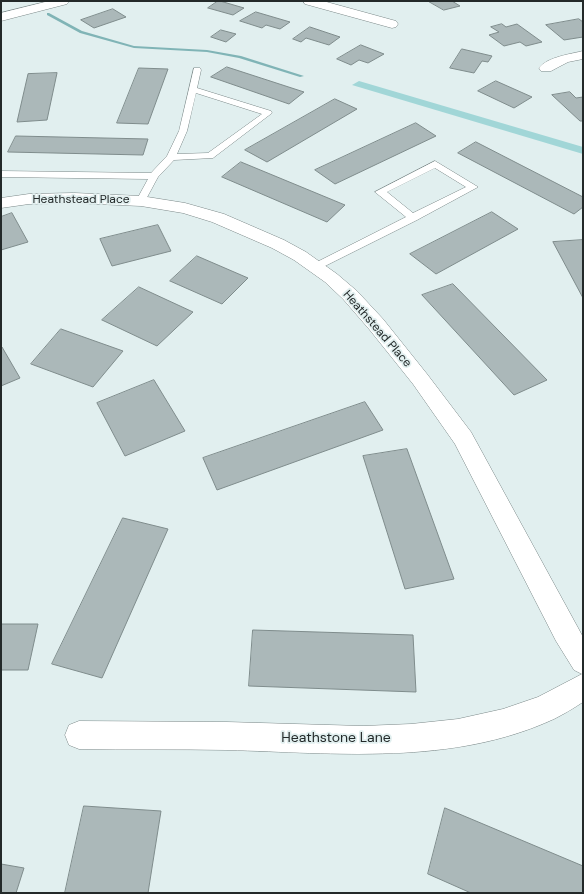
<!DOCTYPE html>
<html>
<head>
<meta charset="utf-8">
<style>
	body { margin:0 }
	#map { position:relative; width:584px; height:894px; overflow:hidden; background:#e1efef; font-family:"DM Sans",sans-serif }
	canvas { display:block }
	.frame { position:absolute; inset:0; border:2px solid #232929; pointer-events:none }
</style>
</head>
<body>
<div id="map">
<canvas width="584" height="894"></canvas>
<div class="frame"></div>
</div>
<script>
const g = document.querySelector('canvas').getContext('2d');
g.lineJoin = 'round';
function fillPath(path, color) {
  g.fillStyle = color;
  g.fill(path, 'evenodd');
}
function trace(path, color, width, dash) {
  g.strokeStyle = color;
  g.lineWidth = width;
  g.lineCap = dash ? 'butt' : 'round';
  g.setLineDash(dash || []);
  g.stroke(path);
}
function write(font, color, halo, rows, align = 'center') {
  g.font = font + ' "DM Sans",sans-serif';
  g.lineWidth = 3.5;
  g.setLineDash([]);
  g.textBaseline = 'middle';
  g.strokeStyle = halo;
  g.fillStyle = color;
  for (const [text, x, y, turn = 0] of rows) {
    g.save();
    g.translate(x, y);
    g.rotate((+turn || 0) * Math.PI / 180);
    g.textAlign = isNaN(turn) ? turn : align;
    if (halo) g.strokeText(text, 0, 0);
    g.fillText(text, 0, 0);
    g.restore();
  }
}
fillPath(new Path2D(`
	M 359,81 L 583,147 L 583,154 L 352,85 Z`), '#a1d6d7');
fillPath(new Path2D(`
	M 47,13 L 49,13 L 82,31 L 134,46 L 207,50 L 241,56 L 304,76 L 300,77 L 239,58 L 207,52 L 134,48 L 80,33 L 47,15 Z`), '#80b4b6');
const building = new Path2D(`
	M 218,1 L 220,1 L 244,8 L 233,15 L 208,8 Z
	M 428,1 L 452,1 L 460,6 L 444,10 Z
	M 113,9 L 126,17 L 94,28 L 81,20 Z
	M 256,12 L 290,22 L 280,29 L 266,25 L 262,28 L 240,21 Z
	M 579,19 L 583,22 L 583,37 L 564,40 L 546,25 Z
	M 502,24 L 506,27 L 517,24 L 542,42 L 526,46 L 520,42 L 504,46 L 489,35 L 499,32 L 491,27 Z
	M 310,27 L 340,37 L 329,45 L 306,38 L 301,42 L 293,39 Z
	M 221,30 L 236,34 L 226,42 L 211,37 Z
	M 361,45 L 384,54 L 368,63 L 359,60 L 351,65 L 337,59 Z
	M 462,49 L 492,56 L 488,62 L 482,61 L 474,73 L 450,68 Z
	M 227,67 L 304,92 L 289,104 L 211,77 Z
	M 139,68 L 168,69 L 148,124 L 117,123 Z
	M 57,73 L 47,120 L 17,122 L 28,74 Z
	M 496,81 L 532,97 L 514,108 L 478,91 Z
	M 570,92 L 576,98 L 583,97 L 583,121 L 580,121 L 552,95 Z
	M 335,99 L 357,109 L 267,162 L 245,150 Z
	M 416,123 L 436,136 L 335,184 L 315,170 Z
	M 16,136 L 148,139 L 143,155 L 8,152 Z
	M 476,142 L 583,197 L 583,207 L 574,214 L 458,153 Z
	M 241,162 L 345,205 L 327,222 L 222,177 Z
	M 492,212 L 518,229 L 436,274 L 410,254 Z
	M 12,213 L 28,242 L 1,250 L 1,217 Z
	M 158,225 L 171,251 L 112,266 L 100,239 Z
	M 583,240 L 583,298 L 553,242 Z
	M 197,256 L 248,278 L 222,304 L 170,281 Z
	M 453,284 L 547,380 L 514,395 L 422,295 Z
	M 139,287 L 193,312 L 157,346 L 102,320 Z
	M 61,329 L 123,351 L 93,387 L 31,364 Z
	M 1,347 L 2,347 L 20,378 L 1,386 Z
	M 154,380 L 185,431 L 125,456 L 97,403 Z
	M 365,402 L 383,430 L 217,490 L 203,458 Z
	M 407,449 L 454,579 L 405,589 L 363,456 Z
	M 123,518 L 168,529 L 102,678 L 52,664 Z
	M 1,624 L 38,624 L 28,670 L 1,670 Z
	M 253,630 L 413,635 L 416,692 L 249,686 Z
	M 84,806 L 161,811 L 148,893 L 65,893 Z
	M 445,808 L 583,866 L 583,893 L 471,893 L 428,874 Z
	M 1,864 L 24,868 L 16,893 L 1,893 Z`);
fillPath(building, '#abb8b9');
trace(building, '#7f8c8c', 1);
const lane = new Path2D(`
	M 194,68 L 200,68 L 201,70 L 197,88 L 271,111 L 272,113 L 213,158 L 174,160 L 158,177 L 144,203 L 138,203 L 136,201 L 148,179 L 1,177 L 1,171 L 151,173 L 167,156 L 179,131 ZM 196,93 L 262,114 L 208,153 L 177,154 L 187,131 Z
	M 435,161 L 478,187 L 417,220 L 319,269 L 311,269 L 310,267 L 311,265 L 406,217 L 375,192 ZM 435,168 L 466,187 L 413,213 L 387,192 Z`);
const street = new Path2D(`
	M 49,1 L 69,1 L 67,4 L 1,21 L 1,13 Z
	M 303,1 L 323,1 L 396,21 L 398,24 L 396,27 L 392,28 L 305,4 Z
	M 583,51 L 583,59 L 568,62 L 551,71 L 541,71 L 539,68 C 547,57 571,54 583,51 Z
	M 74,193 L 141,196 L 185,203 L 224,214 L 284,240 L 306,252 L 337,274 L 357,291 L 383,319 L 427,374 L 471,432 L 583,637 L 583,702 C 574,708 564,714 554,719 C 452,766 336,753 227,750 C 178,749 128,750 79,749 L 69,745 L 65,735 L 69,725 L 79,721 L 227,722 L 363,726 L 411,724 L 458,719 L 503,709 L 538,697 L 582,674 L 574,670 L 556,641 L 455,444 L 413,384 L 369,329 L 343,299 L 325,282 L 294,260 L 272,248 L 212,222 L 183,213 L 141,206 L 74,203 L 29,204 L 1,208 L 1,198 L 29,194 Z`);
trace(lane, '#7b8888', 1);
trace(street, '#7b8888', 1);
fillPath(lane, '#fff');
fillPath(street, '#fff');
write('12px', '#232929', '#e1efef', [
	["Heathstead Place",81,200],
	["Heathstead Place",377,329,49]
]);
write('14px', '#232929', '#e1efef', [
	["Heathstone Lane",336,738]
]);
</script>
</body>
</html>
